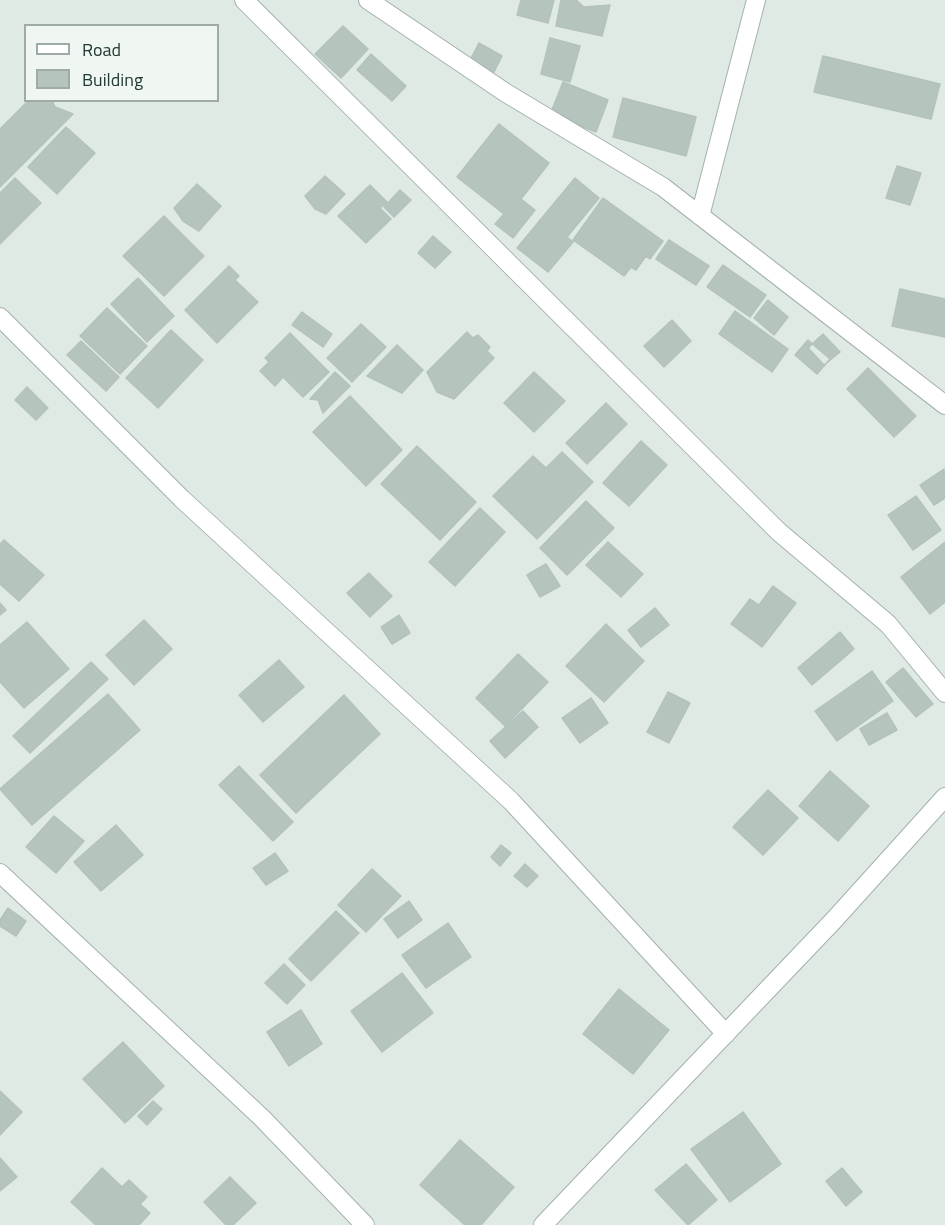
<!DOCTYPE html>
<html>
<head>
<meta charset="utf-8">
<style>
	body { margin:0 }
	#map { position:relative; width:945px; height:1225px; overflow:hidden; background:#e0eae5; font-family:"Titillium Web",sans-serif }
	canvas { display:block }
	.legend { position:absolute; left:24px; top:24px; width:195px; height:78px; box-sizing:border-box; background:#f0f7f3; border:2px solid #9eaba6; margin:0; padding:8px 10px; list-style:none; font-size:18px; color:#223832 }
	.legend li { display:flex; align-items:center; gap:12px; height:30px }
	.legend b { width:30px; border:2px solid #9eaba6 }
</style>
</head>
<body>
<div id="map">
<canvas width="945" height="1225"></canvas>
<ul class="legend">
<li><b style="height:8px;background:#fff"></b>Road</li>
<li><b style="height:16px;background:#b6c4be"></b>Building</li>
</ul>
</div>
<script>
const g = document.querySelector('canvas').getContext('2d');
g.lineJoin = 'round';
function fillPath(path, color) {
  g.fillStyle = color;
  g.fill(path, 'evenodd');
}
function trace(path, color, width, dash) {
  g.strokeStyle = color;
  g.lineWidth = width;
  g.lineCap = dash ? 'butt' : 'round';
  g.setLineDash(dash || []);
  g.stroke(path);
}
const building = new Path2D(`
	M 521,0 L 554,0 L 548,23 L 517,15 Z
	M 561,0 L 576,0 L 584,7 L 610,5 L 602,36 L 556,26 Z
	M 343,26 L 368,49 L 341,78 L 315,54 Z
	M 550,38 L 580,46 L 570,82 L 541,74 Z
	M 479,43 L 502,56 L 492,76 L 468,64 Z
	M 371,54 L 406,86 L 392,101 L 357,70 Z
	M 823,56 L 940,84 L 931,119 L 814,92 Z
	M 563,82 L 608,100 L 596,132 L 550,115 Z
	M 623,98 L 696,117 L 686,156 L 613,137 Z
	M 29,100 L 52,100 L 55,107 L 73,114 L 0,187 L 0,129 Z
	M 499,124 L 549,163 L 521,199 L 535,210 L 513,238 L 495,224 L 504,214 L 457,177 Z
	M 66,127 L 95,153 L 57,194 L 28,167 Z
	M 897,166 L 921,173 L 910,205 L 886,198 Z
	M 325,176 L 345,194 L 326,214 L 315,209 L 305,196 Z
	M 15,178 L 41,203 L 0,244 L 0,193 Z
	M 575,178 L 599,198 L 567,237 L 573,242 L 548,272 L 517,248 Z
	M 197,184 L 221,206 L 199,231 L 183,221 L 174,208 Z
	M 370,185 L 387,202 L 380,208 L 391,219 L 366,243 L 338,216 Z
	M 400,190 L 411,200 L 394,217 L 384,207 Z
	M 603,198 L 663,241 L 650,259 L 646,256 L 636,270 L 631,267 L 624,276 L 573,240 Z
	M 164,216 L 204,256 L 164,296 L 123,256 Z
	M 433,236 L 451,252 L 435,268 L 418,253 Z
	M 669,240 L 709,266 L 696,285 L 656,259 Z
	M 723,265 L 766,295 L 750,317 L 707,287 Z
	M 229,266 L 239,276 L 235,280 L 258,302 L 217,343 L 185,310 Z
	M 138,278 L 174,316 L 147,342 L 111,304 Z
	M 900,289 L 945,299 L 945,337 L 892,326 Z
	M 768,300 L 788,317 L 774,335 L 754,318 Z
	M 107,308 L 147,346 L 120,374 L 80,336 Z
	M 735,311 L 788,349 L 772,372 L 719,334 Z
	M 302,312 L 332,334 L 323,347 L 292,325 Z
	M 672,320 L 691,341 L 664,367 L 644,346 Z
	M 361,324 L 386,347 L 352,382 L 327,358 Z
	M 171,330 L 203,360 L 158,408 L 126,378 Z
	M 467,332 L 473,338 L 478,335 L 490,347 L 487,351 L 494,358 L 454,399 L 437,392 L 427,372 Z
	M 290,333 L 329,372 L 303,397 L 283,377 L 275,386 L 260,371 L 269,362 L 265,358 Z
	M 823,334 L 840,352 L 824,365 L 808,348 Z
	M 808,340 L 830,359 L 817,374 L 795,355 Z
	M 81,341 L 119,377 L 106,391 L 67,355 Z
	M 397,345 L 423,370 L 402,393 L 367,376 Z
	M 868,368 L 916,416 L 894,437 L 847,389 Z
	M 335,372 L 350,386 L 323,413 L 318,400 L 310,399 Z
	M 534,372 L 565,401 L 534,432 L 504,403 Z
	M 27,387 L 48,408 L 36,420 L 15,400 Z
	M 350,396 L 402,450 L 366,486 L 313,432 Z
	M 606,403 L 627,424 L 587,464 L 566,443 Z
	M 641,441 L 667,465 L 629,506 L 603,483 Z
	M 417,446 L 476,502 L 440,540 L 381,484 Z
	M 562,452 L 593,482 L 537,539 L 493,496 L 533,456 L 546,468 Z
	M 944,469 L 945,498 L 934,505 L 920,485 Z
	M 916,496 L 941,530 L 913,550 L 888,515 Z
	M 586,501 L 614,528 L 567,575 L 540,548 Z
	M 480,508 L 505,532 L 455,586 L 429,562 Z
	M 4,540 L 44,575 L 19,601 L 0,584 L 0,544 Z
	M 608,542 L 643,574 L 621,597 L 586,565 Z
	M 945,542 L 945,602 L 930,614 L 901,577 Z
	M 546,564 L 560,586 L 540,597 L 527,575 Z
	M 369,573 L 392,596 L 370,617 L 347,593 Z
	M 773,586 L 796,603 L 762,647 L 731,624 L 750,599 L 759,605 Z
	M 0,603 L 6,610 L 0,615 Z
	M 655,608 L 669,625 L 641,647 L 628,630 Z
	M 399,615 L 410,633 L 392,644 L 381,627 Z
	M 144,620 L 172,649 L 134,685 L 106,655 Z
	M 27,622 L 69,669 L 24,708 L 0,682 L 0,645 Z
	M 606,624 L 644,661 L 604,702 L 566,666 Z
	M 840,632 L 854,649 L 812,685 L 798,668 Z
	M 518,654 L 548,682 L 505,726 L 476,698 Z
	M 279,660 L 304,687 L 263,722 L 239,695 Z
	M 91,662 L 108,679 L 30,753 L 13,736 Z
	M 903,668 L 933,704 L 916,717 L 886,682 Z
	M 872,671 L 893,701 L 837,741 L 815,711 Z
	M 668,692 L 690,703 L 669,743 L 647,732 Z
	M 108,694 L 140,730 L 32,825 L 0,789 Z
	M 344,695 L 380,734 L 296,813 L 260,775 Z
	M 591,698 L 608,723 L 580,743 L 562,718 Z
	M 523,711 L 538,727 L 505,758 L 490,741 Z
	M 887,713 L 897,730 L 869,745 L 860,729 Z
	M 239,766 L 293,822 L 273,841 L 219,785 Z
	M 830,771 L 869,806 L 838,841 L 799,806 Z
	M 768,790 L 798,818 L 763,855 L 733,827 Z
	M 54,816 L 84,841 L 56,873 L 26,847 Z
	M 116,825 L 143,855 L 101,891 L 74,862 Z
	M 501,845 L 511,853 L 500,866 L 491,857 Z
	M 275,853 L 288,871 L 266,885 L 253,868 Z
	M 525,864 L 538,876 L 527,887 L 514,876 Z
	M 372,869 L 401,896 L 366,932 L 338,905 Z
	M 409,901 L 422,920 L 398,938 L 384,919 Z
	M 8,908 L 26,921 L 16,936 L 0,926 L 0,920 Z
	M 336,911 L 359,933 L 311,981 L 289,959 Z
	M 448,923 L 471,957 L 426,988 L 402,955 Z
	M 284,964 L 305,985 L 287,1004 L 265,983 Z
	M 402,973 L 433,1013 L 382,1052 L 351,1011 Z
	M 619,989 L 669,1030 L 633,1074 L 583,1034 Z
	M 301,1010 L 322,1044 L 289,1066 L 267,1032 Z
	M 123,1042 L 164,1086 L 125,1123 L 83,1079 Z
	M 0,1091 L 22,1112 L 0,1135 Z
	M 153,1101 L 162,1109 L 147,1125 L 138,1116 Z
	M 743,1112 L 781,1164 L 730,1202 L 691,1149 Z
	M 460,1140 L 514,1187 L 481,1225 L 465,1225 L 420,1185 Z
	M 0,1158 L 17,1177 L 0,1191 Z
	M 686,1164 L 717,1200 L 688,1225 L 655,1190 Z
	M 102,1168 L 122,1187 L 129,1180 L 147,1197 L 140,1204 L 150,1213 L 139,1225 L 96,1225 L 71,1202 Z
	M 842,1168 L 862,1192 L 846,1206 L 826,1181 Z
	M 230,1177 L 256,1203 L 233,1225 L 226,1225 L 204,1202 Z`);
fillPath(building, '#b6c4be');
trace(building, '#b3c2bc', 1.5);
const street = new Path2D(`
	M 244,0 L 779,532 L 888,624 L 945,693
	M 368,0 L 506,93 L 663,187 L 945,405
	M 700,216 L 756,0
	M 0,317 L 182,499 L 511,801 L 726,1034
	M 0,873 L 262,1118 L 365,1225
	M 543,1225 L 834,920 L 945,797`);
trace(street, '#a3b1ac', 20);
trace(street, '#fff', 18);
</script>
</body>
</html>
